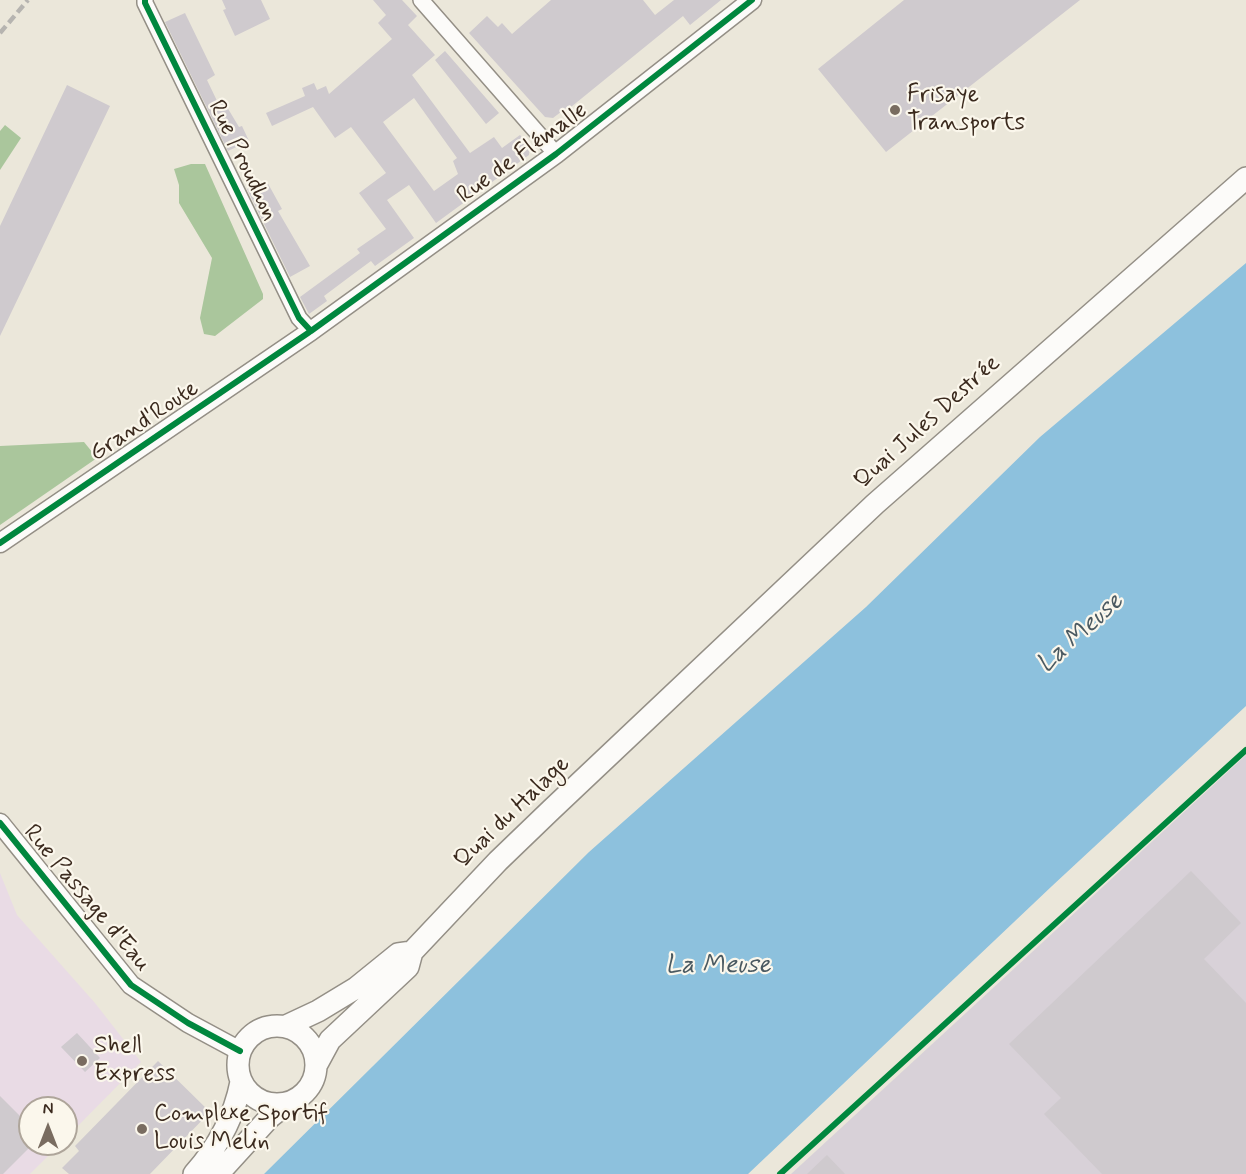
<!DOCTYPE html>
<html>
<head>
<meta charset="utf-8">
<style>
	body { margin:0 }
	#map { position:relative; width:1246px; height:1174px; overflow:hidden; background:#ebe7da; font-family:Mynerve,sans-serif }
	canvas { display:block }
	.north { position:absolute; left:18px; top:1096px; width:60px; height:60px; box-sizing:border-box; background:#fbf7ec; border:2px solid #aea59a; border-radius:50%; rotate:0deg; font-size:16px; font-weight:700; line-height:24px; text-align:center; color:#3b2a1e }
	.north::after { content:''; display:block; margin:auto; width:21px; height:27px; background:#796c60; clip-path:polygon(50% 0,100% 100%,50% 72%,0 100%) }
</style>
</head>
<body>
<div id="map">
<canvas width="1246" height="1174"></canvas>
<div class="north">N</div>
</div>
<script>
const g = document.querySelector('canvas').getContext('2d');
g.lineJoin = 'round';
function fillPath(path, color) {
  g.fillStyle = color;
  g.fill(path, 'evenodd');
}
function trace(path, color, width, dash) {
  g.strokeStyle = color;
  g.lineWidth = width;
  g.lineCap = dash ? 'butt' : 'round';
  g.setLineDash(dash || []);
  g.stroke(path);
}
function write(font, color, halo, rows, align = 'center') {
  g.font = font + ' Mynerve,sans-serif';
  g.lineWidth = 4.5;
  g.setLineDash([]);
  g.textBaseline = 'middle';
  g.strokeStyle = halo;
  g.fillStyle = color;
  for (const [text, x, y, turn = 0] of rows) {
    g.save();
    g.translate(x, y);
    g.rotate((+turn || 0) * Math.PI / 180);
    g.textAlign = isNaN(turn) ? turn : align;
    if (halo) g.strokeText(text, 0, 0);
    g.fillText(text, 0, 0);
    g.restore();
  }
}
fillPath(new Path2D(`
	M 0,873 L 17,915 L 95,1003 L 141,1062 L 66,1138 L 66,1108 L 30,1108 L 30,1144 L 60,1144 L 30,1174 L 0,1174 Z`), '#e9dbe5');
fillPath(new Path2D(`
	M 1246,755 L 1246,1174 L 791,1174 Z`), '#d8d1d8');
fillPath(new Path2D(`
	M 5,125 L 21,138 L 0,170 L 0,131 Z
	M 191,164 L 205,164 L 263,294 L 263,299 L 215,336 L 204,334 L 200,318 L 212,258 L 179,203 L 179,185 L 174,169 Z
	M 84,442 L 97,458 L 0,525 L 0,446 Z`), '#aac69c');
fillPath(new Path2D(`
	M 1246,263 L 1246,706 L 1052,886 L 748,1174 L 264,1174 L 589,852 L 866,607 L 1040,437 Z`), '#8dc1dd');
fillPath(new Path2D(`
	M 222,0 L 261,0 L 270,19 L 235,36 L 223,10 L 226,9 Z
	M 373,0 L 402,0 L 417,16 L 408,25 L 435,55 L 412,75 L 470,153 L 494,137 L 502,148 L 520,135 L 530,146 L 529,155 L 436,223 L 409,185 L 387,200 L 414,238 L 375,266 L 371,261 L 352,275 L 324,296 L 327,301 L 309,314 L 300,297 L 360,253 L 357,249 L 386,229 L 359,193 L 386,173 L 351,127 L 335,138 L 313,107 L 272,126 L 266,113 L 305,96 L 302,88 L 314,83 L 317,90 L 326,86 L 329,94 L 392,39 L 378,23 L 386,15 ZM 414,98 L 457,158 L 453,161 L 458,174 L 434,191 L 383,122 Z
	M 551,0 L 643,0 L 655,15 L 674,0 L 721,0 L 690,25 L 683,16 L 571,107 L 570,105 L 553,118 L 545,117 L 469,33 L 487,16 L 498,27 L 502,23 L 512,34 Z
	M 904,0 L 1080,0 L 886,152 L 818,69 Z
	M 185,13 L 215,75 L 207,80 L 219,105 L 224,102 L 239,127 L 242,126 L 249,141 L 228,151 L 165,22 Z
	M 445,51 L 499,113 L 486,124 L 435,60 Z
	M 67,85 L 110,106 L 0,336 L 0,226 Z
	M 266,180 L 282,209 L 278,211 L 310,266 L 290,277 L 247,189 Z
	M 1191,871 L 1241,923 L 1204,959 L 1246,1003 L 1246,1174 L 1102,1174 L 1044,1114 L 1061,1098 L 1009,1044 Z
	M 77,1033 L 100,1058 L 85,1072 L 61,1047 Z
	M 158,1061 L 210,1112 L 150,1174 L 69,1174 L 62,1168 L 79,1151 L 75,1146 Z
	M 0,1096 L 30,1126 L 30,1147 L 3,1174 L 0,1174 Z
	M 827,1155 L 845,1174 L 807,1174 Z`), '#cfcace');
const minor = new Path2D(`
	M 145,0 L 145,3 L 299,318 L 311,331
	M 421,0 L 556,154`);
const tertiary = new Path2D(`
	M 0,543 L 311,331 L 556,154 L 752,0
	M 0,823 L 131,985 L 188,1023 L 240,1051`);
const secondary = new Path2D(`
	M238 1065a39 39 0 1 1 78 0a39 39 0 1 1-78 0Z
	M 286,1026 L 318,1011 L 356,988 L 398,954 L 412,952
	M 317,1064 L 330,1040 L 408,967 L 412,952 L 498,861 L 551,810 L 875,504 L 1246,178
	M 194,1174 C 218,1147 234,1118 241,1082
	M 218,1174 L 270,1117 L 288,1103`);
trace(minor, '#948f86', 18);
trace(tertiary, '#948f86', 21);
trace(secondary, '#948f86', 24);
trace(minor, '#fcfbf9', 15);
trace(tertiary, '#fcfbf9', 18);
trace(secondary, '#fcfbf9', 21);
trace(new Path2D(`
	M 0,33 L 28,0`), '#b6b4b0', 4.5, [9, 4.5]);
trace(new Path2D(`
	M 145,0 L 145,3 L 299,318 L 311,331
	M 0,543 L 311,331 L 556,154 L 752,0
	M 0,823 L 131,985 L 188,1023 L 240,1051
	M 780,1174 L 1246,750`), '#00873e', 6);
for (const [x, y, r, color] of [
	[895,110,6,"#796c60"],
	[82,1061,6,"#796c60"],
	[142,1129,6,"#796c60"]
]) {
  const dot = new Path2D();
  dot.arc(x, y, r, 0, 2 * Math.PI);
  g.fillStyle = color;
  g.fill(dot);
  trace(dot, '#fbf7ec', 2);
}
write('24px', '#3b2a1e', '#fbf7ec', [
	["Frisaye",907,96],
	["Transports",907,124],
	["Shell",94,1047],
	["Express",94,1075],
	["Complexe Sportif",154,1115],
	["Louis Melin",154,1143]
], 'left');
write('24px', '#3b2a1e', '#fbf7ec', [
	["Rue de Flémalle",523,154,-36],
	["Rue Proudhon",242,161,64],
	["Grand'Route",145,422,-34],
	["Quai Jules Destrée",928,423,-42],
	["Quai du Halage",513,813,-44],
	["Rue Passage d'Eau",86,899,50]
]);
write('italic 26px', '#4a5961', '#fbf7ec', [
	["La Meuse",1081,634,-42],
	["La Meuse",718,967]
]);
</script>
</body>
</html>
